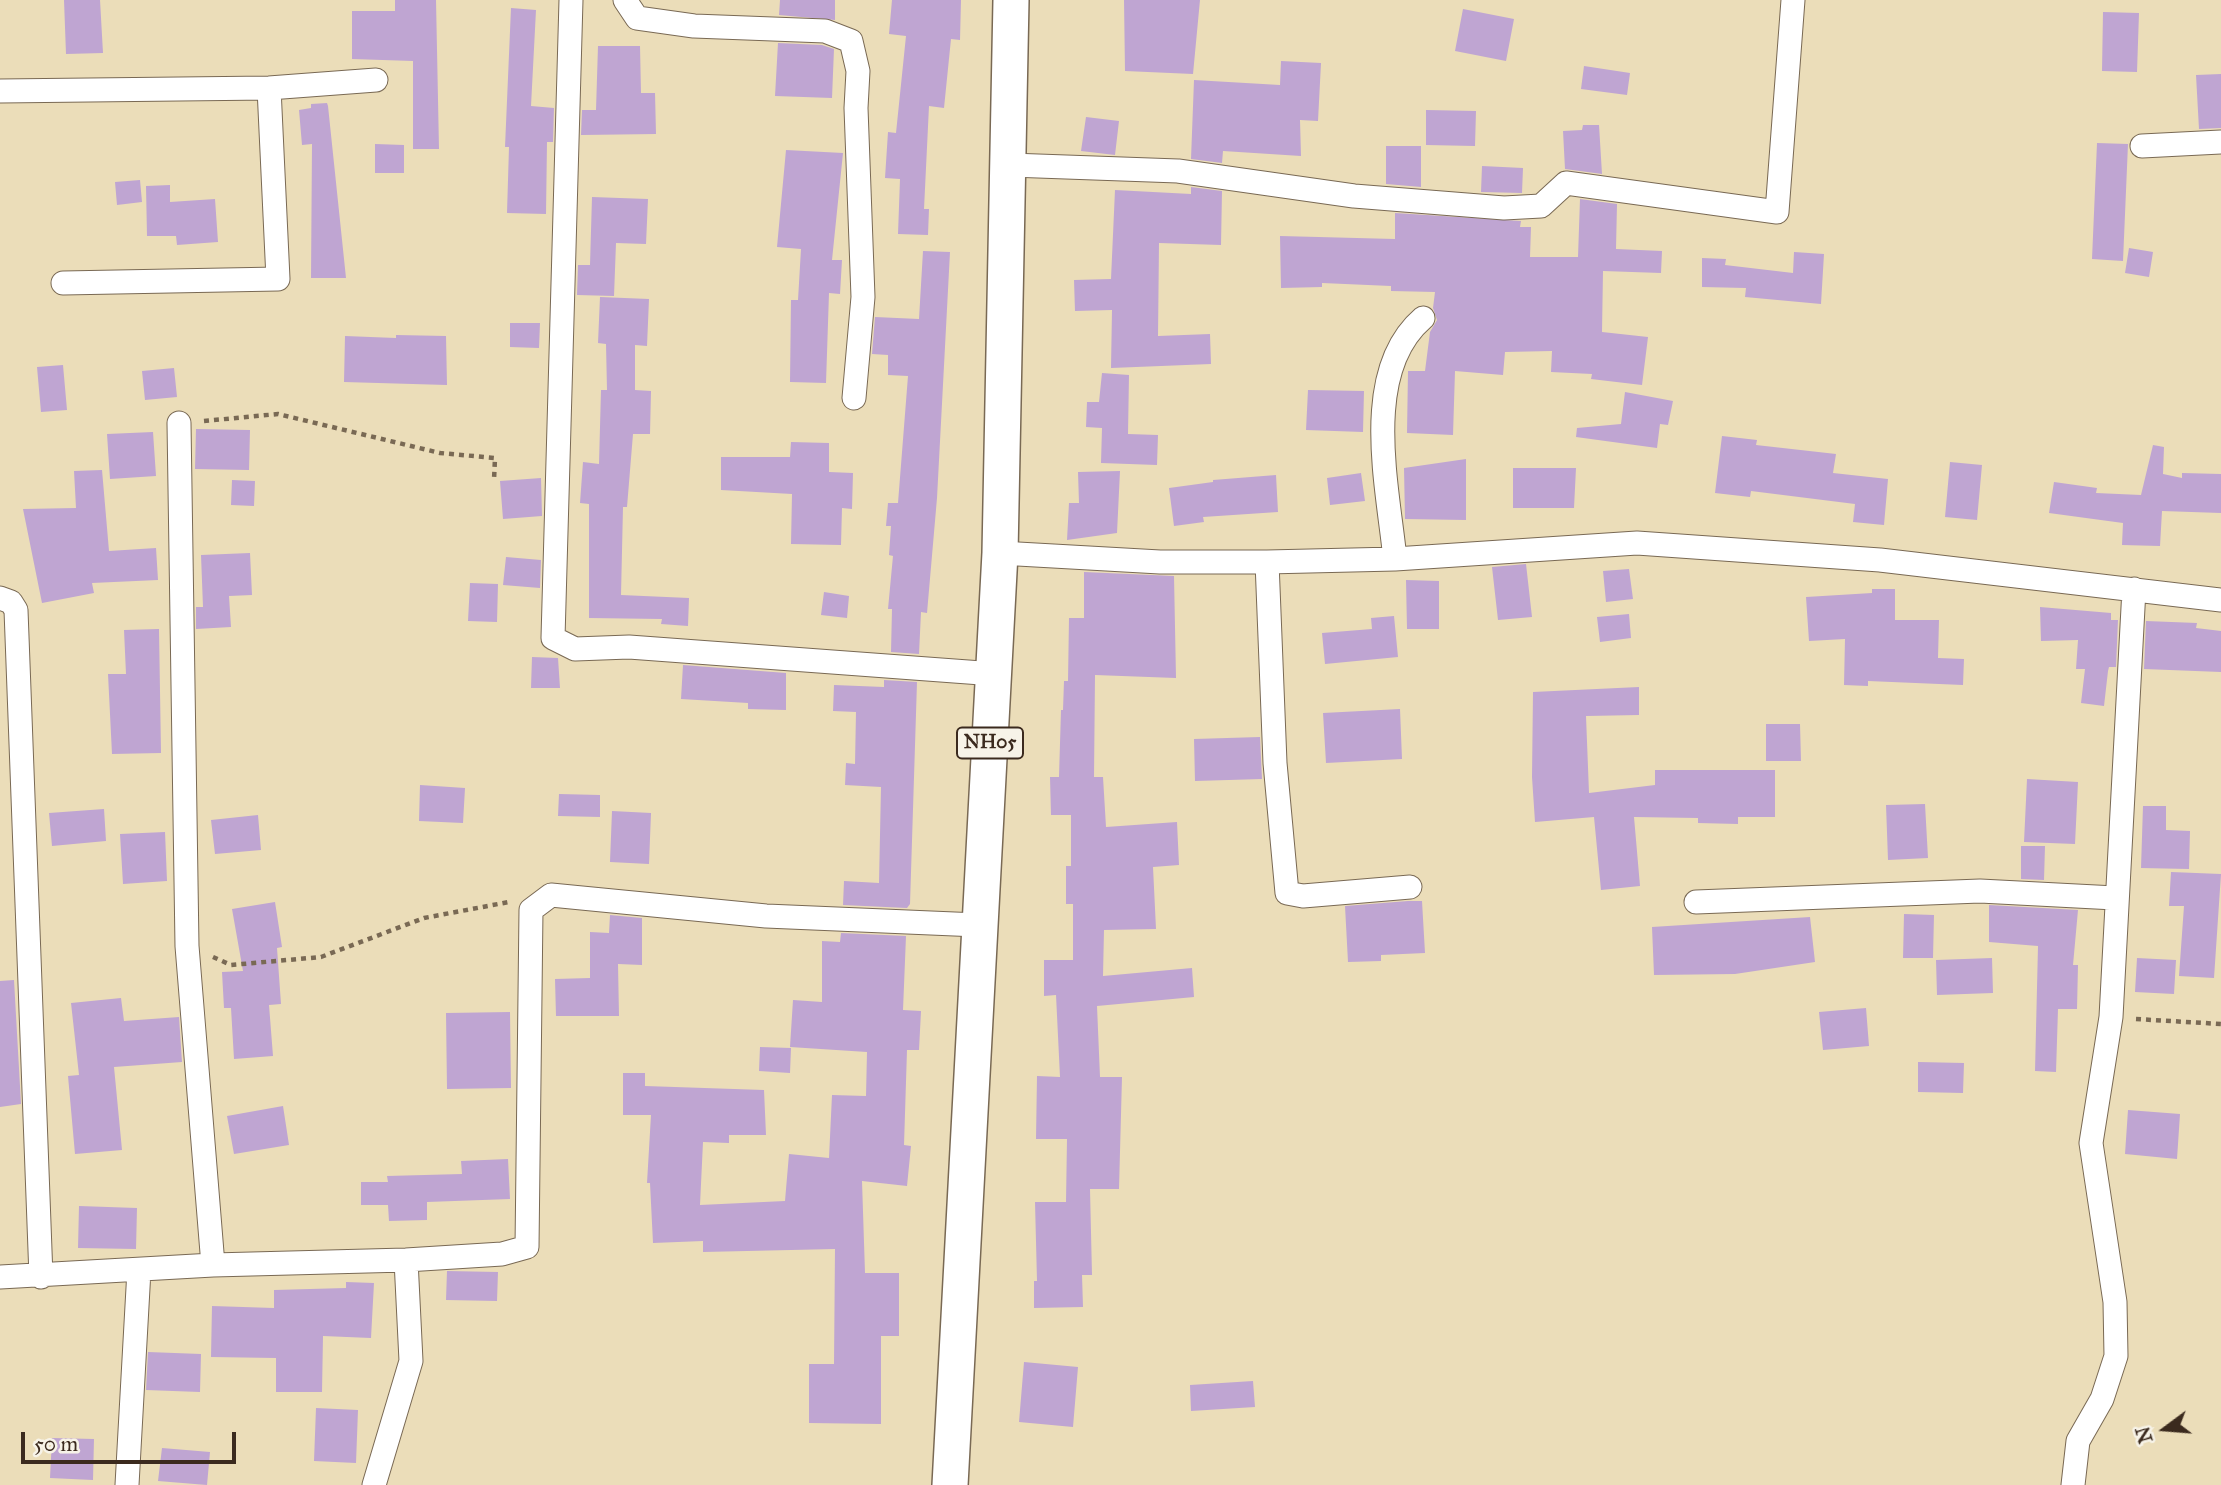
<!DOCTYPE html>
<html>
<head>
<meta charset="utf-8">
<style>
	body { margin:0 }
	#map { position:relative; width:2221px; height:1485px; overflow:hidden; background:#ebddb9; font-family:"IM FELL Great Primer",serif }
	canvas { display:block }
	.north { position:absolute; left:2130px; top:1394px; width:70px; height:70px; -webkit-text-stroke:5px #f7f3e8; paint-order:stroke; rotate:254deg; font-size:19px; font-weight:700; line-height:28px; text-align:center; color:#3b2a1e }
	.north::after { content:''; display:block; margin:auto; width:24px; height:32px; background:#3b2a1e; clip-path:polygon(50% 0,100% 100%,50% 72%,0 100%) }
	.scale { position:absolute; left:21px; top:1432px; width:215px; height:32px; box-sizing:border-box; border:4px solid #3b2a1e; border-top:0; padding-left:9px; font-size:21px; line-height:24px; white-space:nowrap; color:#3b2a1e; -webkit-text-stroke:5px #f7f3e8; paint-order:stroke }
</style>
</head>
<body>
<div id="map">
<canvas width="2221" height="1485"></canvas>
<div class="north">N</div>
<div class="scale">50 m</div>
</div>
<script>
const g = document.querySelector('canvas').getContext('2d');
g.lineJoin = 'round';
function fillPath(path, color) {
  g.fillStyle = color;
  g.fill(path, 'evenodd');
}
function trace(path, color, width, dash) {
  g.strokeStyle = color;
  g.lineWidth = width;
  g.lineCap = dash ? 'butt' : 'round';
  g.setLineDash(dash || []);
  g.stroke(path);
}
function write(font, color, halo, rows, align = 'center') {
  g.font = font + ' "IM FELL Great Primer",serif';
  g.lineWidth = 5;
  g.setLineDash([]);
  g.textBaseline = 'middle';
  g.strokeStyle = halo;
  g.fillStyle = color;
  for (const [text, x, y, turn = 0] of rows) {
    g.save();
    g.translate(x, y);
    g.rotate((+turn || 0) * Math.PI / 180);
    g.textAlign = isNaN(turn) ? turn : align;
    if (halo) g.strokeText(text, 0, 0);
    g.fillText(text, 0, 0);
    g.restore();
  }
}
fillPath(new Path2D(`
	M 64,0 L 100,0 L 103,53 L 66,54 Z
	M 395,0 L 436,0 L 439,149 L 413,149 L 413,61 L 352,59 L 352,11 L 395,11 Z
	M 780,0 L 835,0 L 835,20 L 779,15 Z
	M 892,0 L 961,0 L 960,40 L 951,39 L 944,108 L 929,106 L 924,209 L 929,209 L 928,235 L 898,234 L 900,179 L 885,178 L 888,132 L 896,133 L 906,36 L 889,34 Z
	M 1124,0 L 1200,0 L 1193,74 L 1125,71 Z
	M 511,8 L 536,10 L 531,106 L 554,108 L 553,142 L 547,142 L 546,214 L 507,213 L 509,147 L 505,147 Z
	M 1463,9 L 1514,19 L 1506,61 L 1455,51 Z
	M 2103,12 L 2139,13 L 2137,72 L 2102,71 Z
	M 778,43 L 822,45 L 834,49 L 832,98 L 775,96 Z
	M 598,46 L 640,46 L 641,93 L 655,93 L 656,134 L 581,135 L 582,110 L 596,110 Z
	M 1281,61 L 1321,63 L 1318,121 L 1300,120 L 1301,156 L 1223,151 L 1222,163 L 1191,159 L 1194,80 L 1280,85 Z
	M 1584,66 L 1630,73 L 1627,95 L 1581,89 Z
	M 2221,74 L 2221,128 L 2199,129 L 2196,75 Z
	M 327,103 L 328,106 L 346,278 L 311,278 L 312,144 L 302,145 L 299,110 L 311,108 L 311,104 Z
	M 1426,110 L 1476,111 L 1475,146 L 1426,145 Z
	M 1086,117 L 1119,121 L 1115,155 L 1081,151 Z
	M 1583,125 L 1599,125 L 1602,174 L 1565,169 L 1563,131 L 1582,130 Z
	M 2097,143 L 2128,144 L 2123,261 L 2092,259 Z
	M 375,144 L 404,145 L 404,173 L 375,173 Z
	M 1386,146 L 1421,146 L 1421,187 L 1386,184 Z
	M 786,150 L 843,153 L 832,260 L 842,260 L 840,294 L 829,293 L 826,383 L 790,382 L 791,300 L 798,300 L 801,249 L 777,247 Z
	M 1482,166 L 1523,168 L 1522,193 L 1481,192 Z
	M 140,180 L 142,202 L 117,205 L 115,182 Z
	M 170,185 L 170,202 L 215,199 L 218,242 L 177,245 L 176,236 L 147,236 L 146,186 Z
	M 1191,187 L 1222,191 L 1221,245 L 1159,243 L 1158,336 L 1210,334 L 1211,364 L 1111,368 L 1112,310 L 1075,311 L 1074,280 L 1111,279 L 1115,190 L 1191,194 Z
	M 592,197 L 648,199 L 646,244 L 616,243 L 614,296 L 577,295 L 578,265 L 590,265 Z
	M 1580,199 L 1617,204 L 1616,249 L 1662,251 L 1661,273 L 1603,271 L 1602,332 L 1648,337 L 1642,385 L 1591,379 L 1592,374 L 1551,372 L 1552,351 L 1505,352 L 1503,375 L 1455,371 L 1453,435 L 1407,433 L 1408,371 L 1425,371 L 1430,332 L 1437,320 L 1433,308 L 1435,292 L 1391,291 L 1391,286 L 1322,283 L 1322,287 L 1281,288 L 1280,236 L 1395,239 L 1395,213 L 1521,221 L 1520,227 L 1531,227 L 1530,257 L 1578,257 Z
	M 2129,248 L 2153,252 L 2149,277 L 2125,273 Z
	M 923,251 L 950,252 L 937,498 L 927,613 L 921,612 L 919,654 L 891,652 L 892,609 L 888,609 L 893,556 L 889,555 L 891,526 L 886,526 L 888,503 L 898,503 L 908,376 L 888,375 L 888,355 L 872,354 L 875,317 L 919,319 Z
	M 1794,252 L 1824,254 L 1821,304 L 1745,297 L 1746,288 L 1702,287 L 1702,258 L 1726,259 L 1725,265 L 1793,273 Z
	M 600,297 L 649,299 L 647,346 L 635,345 L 635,390 L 651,391 L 650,434 L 633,434 L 627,507 L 623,507 L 621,595 L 689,598 L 688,626 L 661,624 L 662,619 L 589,618 L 589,504 L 580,503 L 583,462 L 599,464 L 601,390 L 607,390 L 606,344 L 598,343 Z
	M 510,323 L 540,323 L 539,348 L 510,347 Z
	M 396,335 L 446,336 L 447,385 L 344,382 L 345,336 L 396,338 Z
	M 63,365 L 67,410 L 41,412 L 37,367 Z
	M 174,368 L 177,397 L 145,400 L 142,371 Z
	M 1102,373 L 1129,375 L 1128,434 L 1158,435 L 1157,465 L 1101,463 L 1102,428 L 1086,427 L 1087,402 L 1099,402 Z
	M 1308,390 L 1364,391 L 1363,432 L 1306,430 Z
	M 1625,392 L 1673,401 L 1668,425 L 1660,424 L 1657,448 L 1576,437 L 1577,428 L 1621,424 Z
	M 196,429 L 250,430 L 249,470 L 195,469 Z
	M 153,432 L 156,476 L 110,479 L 107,434 Z
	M 1722,436 L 1757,440 L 1756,445 L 1836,454 L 1833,473 L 1888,479 L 1884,525 L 1853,522 L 1855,504 L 1751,491 L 1750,497 L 1715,493 Z
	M 791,442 L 829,443 L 829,472 L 853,473 L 852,509 L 842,508 L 841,545 L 791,544 L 792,494 L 721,490 L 721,457 L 790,457 Z
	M 2153,445 L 2164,447 L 2163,474 L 2182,478 L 2182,473 L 2221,474 L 2221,513 L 2162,511 L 2160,546 L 2122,545 L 2123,523 L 2049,513 L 2054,482 L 2097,488 L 2096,493 L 2141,495 Z
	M 1466,459 L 1466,520 L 1405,519 L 1404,468 Z
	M 1950,462 L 1982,465 L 1977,520 L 1945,517 Z
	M 1513,468 L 1576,468 L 1574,508 L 1513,508 Z
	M 102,470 L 109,551 L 156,548 L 158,580 L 92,583 L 94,593 L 42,603 L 23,509 L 76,508 L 74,471 Z
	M 1120,471 L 1117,533 L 1067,540 L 1069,503 L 1079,503 L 1078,472 Z
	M 1361,473 L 1365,501 L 1330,505 L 1327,478 Z
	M 1276,475 L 1278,512 L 1203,517 L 1204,522 L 1174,526 L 1169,488 L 1213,482 L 1213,480 Z
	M 541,478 L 542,516 L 503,519 L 500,481 Z
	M 232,480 L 255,481 L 254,506 L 231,505 Z
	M 250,553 L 252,595 L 229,596 L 231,627 L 196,629 L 196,607 L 203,607 L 201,555 Z
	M 506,557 L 541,560 L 540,588 L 503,585 Z
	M 1526,564 L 1532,617 L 1498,620 L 1492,567 Z
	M 1629,569 L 1633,599 L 1606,602 L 1603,571 Z
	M 1084,572 L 1174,576 L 1176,678 L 1095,675 L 1094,777 L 1103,777 L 1106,827 L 1177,822 L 1179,865 L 1153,867 L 1156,929 L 1104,930 L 1103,976 L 1192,968 L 1194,997 L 1097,1006 L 1100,1077 L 1122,1077 L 1119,1189 L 1090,1189 L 1092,1275 L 1082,1275 L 1083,1307 L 1034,1308 L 1034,1281 L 1037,1281 L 1035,1202 L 1066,1202 L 1067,1139 L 1036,1139 L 1037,1076 L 1060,1077 L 1056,995 L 1044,996 L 1044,960 L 1073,960 L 1073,904 L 1066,904 L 1066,866 L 1071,866 L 1071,815 L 1051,815 L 1050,777 L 1059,777 L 1061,710 L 1063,710 L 1064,681 L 1068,681 L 1069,618 L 1084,618 Z
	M 1406,580 L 1439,581 L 1439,629 L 1407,629 Z
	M 470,583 L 498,584 L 497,622 L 468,621 Z
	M 1872,589 L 1895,589 L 1895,620 L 1939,620 L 1938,658 L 1964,659 L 1963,685 L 1868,681 L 1868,686 L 1844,685 L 1845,639 L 1809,641 L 1806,597 L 1872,593 Z
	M 824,592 L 849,596 L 847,618 L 821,615 Z
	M 2040,607 L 2111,613 L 2111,620 L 2118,620 L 2116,667 L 2109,667 L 2108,671 L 2104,706 L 2081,703 L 2085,669 L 2076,669 L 2078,640 L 2041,641 Z
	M 1629,614 L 1631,638 L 1600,642 L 1597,617 Z
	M 1394,616 L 1398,657 L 1325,664 L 1322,633 L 1372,629 L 1371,618 Z
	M 2146,621 L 2197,623 L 2196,628 L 2221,631 L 2221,672 L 2144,669 Z
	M 159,629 L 161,753 L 112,754 L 108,674 L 126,674 L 124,630 Z
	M 532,657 L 558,658 L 560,688 L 531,688 Z
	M 683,665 L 786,673 L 786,710 L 748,709 L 748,703 L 681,699 Z
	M 884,680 L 917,682 L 910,904 L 907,908 L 843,905 L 844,881 L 879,883 L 881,787 L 845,785 L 846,763 L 855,764 L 856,712 L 833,711 L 834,685 L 884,687 Z
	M 1639,687 L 1639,715 L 1586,716 L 1589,793 L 1655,785 L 1655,770 L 1775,770 L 1775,817 L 1738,817 L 1738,824 L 1698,823 L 1698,818 L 1634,817 L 1640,886 L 1601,890 L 1594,817 L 1535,822 L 1532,777 L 1533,692 Z
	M 1400,709 L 1402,759 L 1326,763 L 1323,713 Z
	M 1766,724 L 1800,724 L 1801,761 L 1766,761 Z
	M 1260,737 L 1262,779 L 1195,781 L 1194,739 Z
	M 2027,779 L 2078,782 L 2075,844 L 2024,842 Z
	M 420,785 L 465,788 L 463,823 L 419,821 Z
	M 559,794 L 600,795 L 600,817 L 558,816 Z
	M 1925,804 L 1928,858 L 1888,860 L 1886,805 Z
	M 2143,806 L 2166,806 L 2166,830 L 2190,831 L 2189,869 L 2141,868 Z
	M 104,809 L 106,841 L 52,846 L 49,813 Z
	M 612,811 L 651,813 L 649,864 L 610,862 Z
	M 258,815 L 261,850 L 215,854 L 211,820 Z
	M 165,832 L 167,881 L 123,884 L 120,834 Z
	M 2021,846 L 2045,846 L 2044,880 L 2021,879 Z
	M 2171,872 L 2221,874 L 2214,978 L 2179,976 L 2184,906 L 2169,906 Z
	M 1408,901 L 1422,901 L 1425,953 L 1381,955 L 1381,961 L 1348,962 L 1345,906 Z
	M 275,902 L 282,947 L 277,948 L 281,1004 L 269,1005 L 273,1056 L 234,1059 L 231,1008 L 224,1008 L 222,972 L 243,971 L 232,909 Z
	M 1989,905 L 2078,910 L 2073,965 L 2078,965 L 2077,1009 L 2058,1009 L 2056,1072 L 2035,1071 L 2038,946 L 1989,942 Z
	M 1904,914 L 1934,915 L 1933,958 L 1903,958 Z
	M 610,915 L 642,918 L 642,965 L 618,964 L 619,1016 L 556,1016 L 555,979 L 590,978 L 590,932 L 609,933 Z
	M 1810,917 L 1815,962 L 1735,974 L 1654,975 L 1652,927 Z
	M 841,933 L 906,936 L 903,1010 L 921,1011 L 919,1050 L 907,1050 L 904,1145 L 911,1146 L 907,1186 L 862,1181 L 865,1273 L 899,1273 L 899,1336 L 881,1336 L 881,1424 L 809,1423 L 809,1364 L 834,1364 L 835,1249 L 703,1252 L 703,1241 L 653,1243 L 650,1183 L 647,1183 L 651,1115 L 623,1115 L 623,1073 L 645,1073 L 645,1086 L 764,1090 L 766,1135 L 729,1135 L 729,1143 L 703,1142 L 700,1205 L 785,1201 L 789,1154 L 829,1158 L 832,1095 L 866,1096 L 867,1052 L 790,1047 L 793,1000 L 822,1002 L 822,941 L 840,942 Z
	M 1992,958 L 1993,993 L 1937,995 L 1936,960 Z
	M 2137,958 L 2176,960 L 2174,994 L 2135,992 Z
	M 14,980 L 21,1104 L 0,1107 L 0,981 Z
	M 121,998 L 124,1021 L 179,1017 L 182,1062 L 114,1067 L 122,1150 L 75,1154 L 68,1076 L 79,1075 L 71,1003 Z
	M 1866,1008 L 1869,1046 L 1823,1050 L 1819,1012 Z
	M 510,1012 L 511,1088 L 447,1089 L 446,1013 Z
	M 760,1047 L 791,1048 L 790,1073 L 759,1071 Z
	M 1918,1062 L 1964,1063 L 1963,1093 L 1918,1092 Z
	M 283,1106 L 289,1145 L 234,1154 L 227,1116 Z
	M 2128,1110 L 2180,1114 L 2177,1159 L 2125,1154 Z
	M 508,1159 L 510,1199 L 427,1202 L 427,1220 L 389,1221 L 388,1205 L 361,1205 L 361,1182 L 388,1182 L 387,1176 L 462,1174 L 461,1161 Z
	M 79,1206 L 137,1208 L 136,1249 L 78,1248 Z
	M 447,1271 L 498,1272 L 497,1301 L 446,1300 Z
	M 346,1282 L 374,1283 L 371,1338 L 323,1336 L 322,1392 L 276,1392 L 276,1358 L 211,1357 L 212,1306 L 274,1308 L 274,1290 L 346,1288 Z
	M 148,1352 L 201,1354 L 200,1392 L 146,1390 Z
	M 1024,1362 L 1078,1367 L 1073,1427 L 1019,1422 Z
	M 1253,1381 L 1255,1407 L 1191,1411 L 1190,1385 Z
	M 316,1408 L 358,1410 L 356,1463 L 314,1461 Z
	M 52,1438 L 94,1439 L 93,1480 L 50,1478 Z
	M 162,1448 L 210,1452 L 207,1485 L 158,1481 Z`), '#bfa5d2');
const minor = new Path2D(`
	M 571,0 L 553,638 L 575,649 L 629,647 L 995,674
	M 625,0 L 637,18 L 694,26 L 825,31 L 851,41 L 858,71 L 856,108 L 863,297 L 854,398
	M 0,91 L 269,88 L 376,80
	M 2142,146 L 2221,142
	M 1010,165 L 1178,171 L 1354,196 L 1504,208 L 1541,206 L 1566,183 L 1777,212 L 1793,0
	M 63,283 L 278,279 L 269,88
	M 179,423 L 187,946 L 213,1265
	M 1000,553 L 1160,562 L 1267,562 L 1395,559 L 1637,543 L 1880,560 L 2221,600
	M 1395,559 C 1388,487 1360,372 1423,318
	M 1267,562 L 1275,763 L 1287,893 L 1303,896 L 1410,887
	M 0,598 L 11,602 L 16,610 L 41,1277
	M 1696,902 L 1980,891 L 2115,898
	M 0,1277 L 213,1265 L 406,1260 L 502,1254 L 527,1247 L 531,910 L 551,895 L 766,916 L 978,925
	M 127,1485 L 139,1270
	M 374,1485 L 411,1361 L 406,1260
	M 2073,1485 L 2078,1441 L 2102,1399 L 2116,1356 L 2115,1302 L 2091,1143 L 2111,1017 L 2134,589`);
const primary = new Path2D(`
	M 950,1485 L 1000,553 L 1011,0`);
trace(minor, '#796954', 25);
trace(primary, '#796954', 38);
trace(new Path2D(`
	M 204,421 L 278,414 L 440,453 L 495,458 L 494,480
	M 213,957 L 231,965 L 321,957 L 424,918 L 509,902
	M 2136,1019 L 2221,1024`), '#796954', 4.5, [5, 5]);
trace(minor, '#fff', 23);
trace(primary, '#fff', 35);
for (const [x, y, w] of [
	[990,743,66]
]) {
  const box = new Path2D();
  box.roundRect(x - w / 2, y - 15.5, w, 31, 5);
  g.fillStyle = '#f7f3e8';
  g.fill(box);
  trace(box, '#3b2a1e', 2);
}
write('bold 19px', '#3b2a1e', null, [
	["NH05",990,743]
]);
</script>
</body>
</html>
